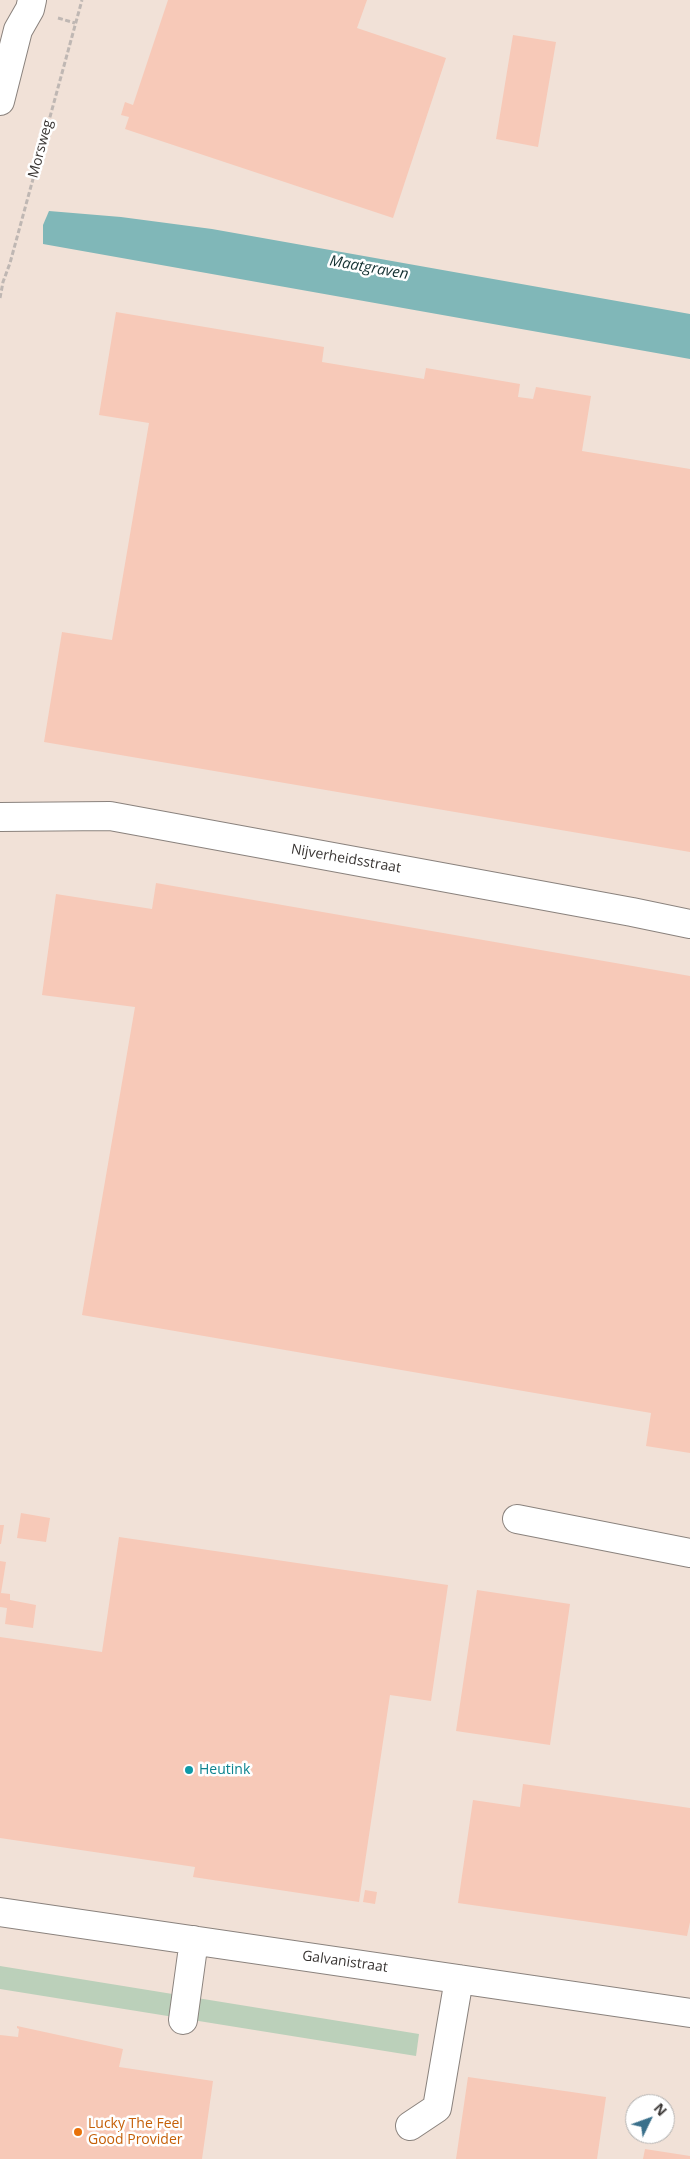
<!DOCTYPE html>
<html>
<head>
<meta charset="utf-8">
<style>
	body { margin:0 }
	#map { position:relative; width:690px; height:2159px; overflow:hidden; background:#f8efe9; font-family:"Open Sans",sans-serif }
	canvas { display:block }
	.north { position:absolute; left:625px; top:2094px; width:50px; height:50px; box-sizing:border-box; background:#fff; border:1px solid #b0afae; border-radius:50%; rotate:48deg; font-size:14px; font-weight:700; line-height:20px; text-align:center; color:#3a3634 }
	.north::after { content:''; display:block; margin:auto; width:18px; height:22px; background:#3a708b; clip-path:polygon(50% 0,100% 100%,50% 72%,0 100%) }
</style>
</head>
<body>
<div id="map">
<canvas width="690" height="2159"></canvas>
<div class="north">N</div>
</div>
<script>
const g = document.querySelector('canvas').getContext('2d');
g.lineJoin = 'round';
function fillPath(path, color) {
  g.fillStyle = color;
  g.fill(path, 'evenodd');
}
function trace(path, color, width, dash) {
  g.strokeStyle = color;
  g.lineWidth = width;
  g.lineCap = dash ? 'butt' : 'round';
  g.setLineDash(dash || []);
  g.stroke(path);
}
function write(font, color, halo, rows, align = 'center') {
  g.font = font + ' "Open Sans",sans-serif';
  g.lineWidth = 5;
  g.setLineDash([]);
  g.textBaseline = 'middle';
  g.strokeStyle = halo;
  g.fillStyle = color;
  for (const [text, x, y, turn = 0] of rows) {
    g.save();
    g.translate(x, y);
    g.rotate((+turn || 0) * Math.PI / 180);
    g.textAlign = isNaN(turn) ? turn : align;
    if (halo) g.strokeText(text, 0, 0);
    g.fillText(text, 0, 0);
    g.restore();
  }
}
fillPath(new Path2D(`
	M 0,0 L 690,0 L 690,2159 L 0,2159 ZM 635,2104 L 665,2104 L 665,2134 L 635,2134 Z`), '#f1e1d7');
fillPath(new Path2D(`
	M 0,1966 L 419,2034 L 416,2056 L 0,1989 Z`), '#bbd0ba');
fillPath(new Path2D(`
	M 49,211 L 121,217 L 212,229 L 690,314 L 690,359 L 43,244 L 43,225 Z`), '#80b7b8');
fillPath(new Path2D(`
	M 168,0 L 367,0 L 357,28 L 446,58 L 393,218 L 125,129 L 129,117 L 121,115 L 125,102 L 133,105 Z
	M 513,35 L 556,42 L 538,147 L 496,139 Z
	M 116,312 L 324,347 L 322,362 L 424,379 L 426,368 L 520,384 L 518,397 L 533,399 L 536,387 L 591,396 L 582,451 L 690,469 L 690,852 L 44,742 L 62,632 L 112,640 L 149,423 L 99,415 Z
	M 156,883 L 690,976 L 690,1453 L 646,1446 L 651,1413 L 82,1315 L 135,1007 L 42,995 L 56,894 L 152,909 Z
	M 21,1513 L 50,1518 L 46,1542 L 17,1538 Z
	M 0,1525 L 4,1525 L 1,1544 L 0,1544 Z
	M 119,1537 L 448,1585 L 431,1701 L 390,1695 L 359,1902 L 193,1877 L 195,1867 L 0,1838 L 0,1637 L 102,1652 Z
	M 0,1561 L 6,1562 L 1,1593 L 10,1594 L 10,1600 L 36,1605 L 33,1628 L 5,1624 L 7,1608 L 0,1607 Z
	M 477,1590 L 570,1604 L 550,1745 L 456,1731 Z
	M 523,1784 L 690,1808 L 690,1922 L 687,1936 L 458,1903 L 473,1800 L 520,1807 Z
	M 365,1890 L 377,1892 L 375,1904 L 363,1902 Z
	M 17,2026 L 123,2049 L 119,2067 L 213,2081 L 202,2159 L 0,2159 L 0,2035 L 18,2037 L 19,2029 L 17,2028 Z
	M 468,2077 L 606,2097 L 597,2159 L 456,2159 Z
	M 645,2149 L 690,2156 L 690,2159 L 643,2159 Z`), '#f7c9b8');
const minor = new Path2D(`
	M 0,817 L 110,816 L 632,912 L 690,924
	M 517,1519 L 690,1553
	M 0,1912 L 690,2013
	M 183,2020 L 194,1940
	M 410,2126 L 437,2108 L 459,1979`);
const major = new Path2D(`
	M 0,101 L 18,30 L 30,9 L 32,0`);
trace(minor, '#8a827d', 30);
trace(major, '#8a827d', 30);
trace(new Path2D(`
	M 58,18 L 75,23
	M 0,298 L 3,282 L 10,263 L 82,0`), '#bfb7b3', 3, [5, 2.5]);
trace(minor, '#fff', 28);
trace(major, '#fff', 28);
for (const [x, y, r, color] of [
	[189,1770,5,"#0f9aa8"],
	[78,2132,5,"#e8710a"]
]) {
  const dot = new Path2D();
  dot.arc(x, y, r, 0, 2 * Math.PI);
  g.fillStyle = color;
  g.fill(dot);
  trace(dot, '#fff', 2);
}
write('14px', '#3a3634', '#fff', [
	["Morsweg",41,149,-75],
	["Nijverheidsstraat",346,859,10],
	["Galvanistraat",345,1962,8]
]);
write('14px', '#0d838f', '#fff', [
	["Heutink",199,1770]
], 'left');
write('14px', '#c56008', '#fff', [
	["Lucky The Feel",88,2124],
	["Good Provider",88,2140]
], 'left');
write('italic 15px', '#133031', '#fff', [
	["Maatgraven",369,268,10]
]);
</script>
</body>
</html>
